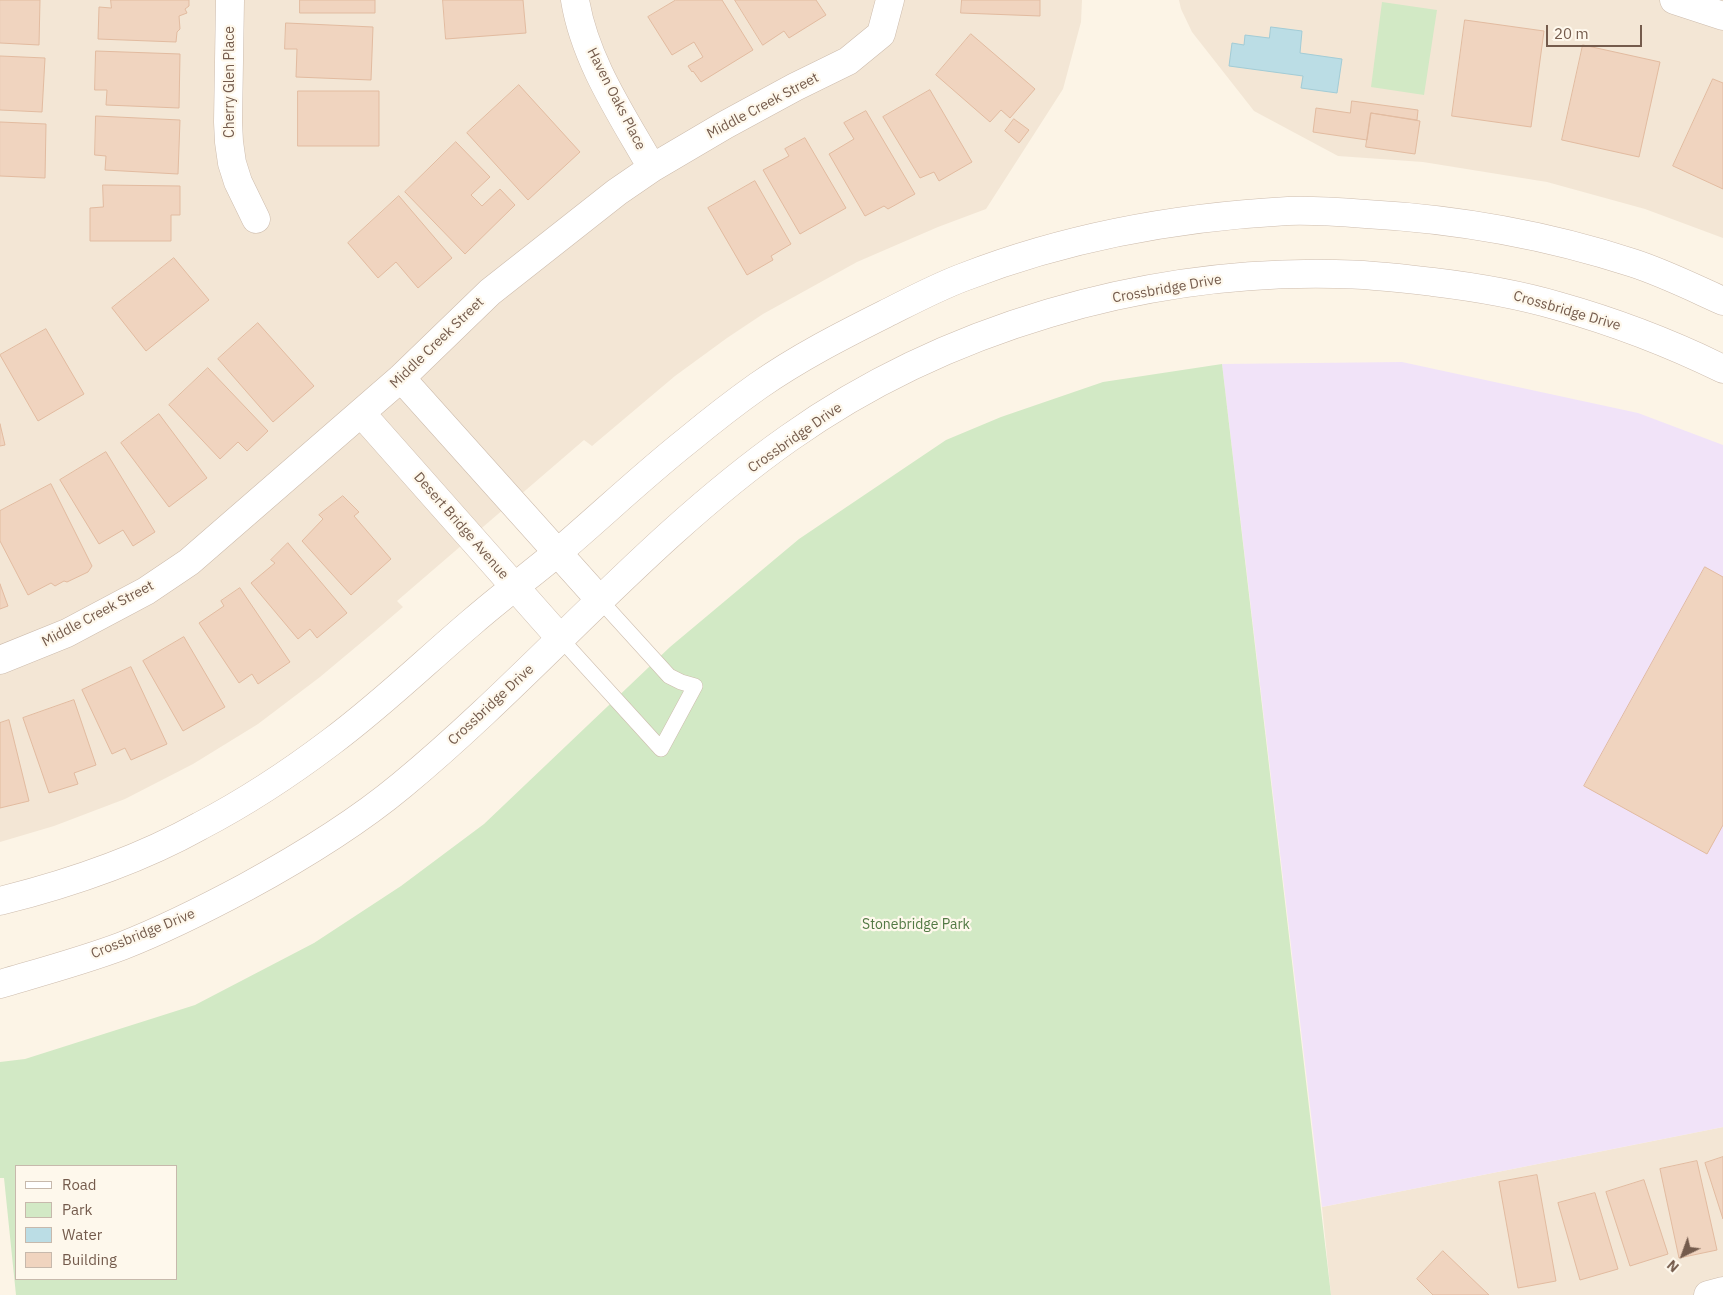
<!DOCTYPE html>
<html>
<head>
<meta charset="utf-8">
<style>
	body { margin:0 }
	#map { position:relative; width:1723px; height:1295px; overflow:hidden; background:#fcf4e6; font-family:"IBM Plex Sans",sans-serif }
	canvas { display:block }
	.legend { position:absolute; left:15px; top:1165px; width:162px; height:115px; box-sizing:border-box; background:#fef8ec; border:1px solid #c7b9ac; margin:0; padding:6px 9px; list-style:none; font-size:15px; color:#745b4c }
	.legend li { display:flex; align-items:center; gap:10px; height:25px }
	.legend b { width:25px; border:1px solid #c7b9ac }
	.north { position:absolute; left:1658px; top:1230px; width:50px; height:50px; -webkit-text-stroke:4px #fef8ec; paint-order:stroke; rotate:222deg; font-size:14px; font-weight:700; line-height:20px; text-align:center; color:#745b4c }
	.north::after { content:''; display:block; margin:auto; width:18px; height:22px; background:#745b4c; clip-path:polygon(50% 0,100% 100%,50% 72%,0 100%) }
	.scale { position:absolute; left:1546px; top:25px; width:96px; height:22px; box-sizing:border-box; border:2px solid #745b4c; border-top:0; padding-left:6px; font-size:15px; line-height:18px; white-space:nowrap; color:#745b4c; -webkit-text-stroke:4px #fef8ec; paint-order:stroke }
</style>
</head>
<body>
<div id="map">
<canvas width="1723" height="1295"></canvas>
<ul class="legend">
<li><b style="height:6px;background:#fff"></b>Road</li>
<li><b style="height:14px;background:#d2e9c5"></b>Park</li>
<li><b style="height:14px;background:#bbdde5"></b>Water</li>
<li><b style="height:14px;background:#f0d4bf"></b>Building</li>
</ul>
<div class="north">N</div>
<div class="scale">20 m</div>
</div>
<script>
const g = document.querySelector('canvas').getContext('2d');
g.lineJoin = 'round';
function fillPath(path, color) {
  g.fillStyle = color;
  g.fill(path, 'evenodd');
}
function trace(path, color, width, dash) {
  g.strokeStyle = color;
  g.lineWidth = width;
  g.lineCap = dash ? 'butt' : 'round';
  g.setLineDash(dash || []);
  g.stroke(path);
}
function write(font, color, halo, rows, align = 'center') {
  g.font = font + ' "IBM Plex Sans",sans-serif';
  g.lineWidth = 4.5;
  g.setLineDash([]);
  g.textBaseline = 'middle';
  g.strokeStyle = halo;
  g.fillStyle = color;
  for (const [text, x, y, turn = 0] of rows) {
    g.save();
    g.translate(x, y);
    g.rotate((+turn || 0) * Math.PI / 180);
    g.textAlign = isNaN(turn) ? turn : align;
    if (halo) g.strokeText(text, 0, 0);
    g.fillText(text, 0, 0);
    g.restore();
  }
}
fillPath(new Path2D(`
	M 0,0 L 1082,0 L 1081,22 L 1063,89 L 986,209 L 938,227 L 857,262 L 763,314 L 727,338 L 675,376 L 592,446 L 584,440 L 397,601 L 403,607 L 375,631 L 320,677 L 258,724 L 193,764 L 125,799 L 54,826 L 0,842 Z
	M 1179,0 L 1723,0 L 1723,238 L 1645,209 L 1547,182 L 1423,162 L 1338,156 L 1254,111 L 1192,32 L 1181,9 Z
	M 1723,1127 L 1723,1295 L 1331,1295 L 1322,1207 Z`), '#f3e6d5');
fillPath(new Path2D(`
	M 1402,362 L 1638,413 L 1723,445 L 1723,1127 L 1322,1207 L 1222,364 Z`), '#f1e3f8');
fillPath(new Path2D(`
	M 1382,2 L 1437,10 L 1424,95 L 1371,87 Z
	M 1222,364 L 1331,1295 L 16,1295 L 4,1178 L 0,1178 L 0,1062 L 25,1059 L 195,1005 L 314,943 L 401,886 L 484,824 L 670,647 L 799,539 L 946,440 L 1001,417 L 1103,382 ZM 16,1166 L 176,1166 L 176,1279 L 16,1279 Z`), '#d2e9c5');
const water = new Path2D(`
	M 1271,27 L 1302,31 L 1300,53 L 1342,59 L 1337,93 L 1301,88 L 1303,76 L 1229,66 L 1232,43 L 1244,45 L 1245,35 L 1269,38 Z`);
fillPath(water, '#bbdde5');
trace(water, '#a2ccd6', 1);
const building = new Path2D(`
	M 0,0 L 40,0 L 39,45 L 0,43 Z
	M 111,0 L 189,0 L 189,6 L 185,9 L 187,13 L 179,16 L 180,29 L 177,32 L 176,42 L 98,39 L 99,7 L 111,8 Z
	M 300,0 L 375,0 L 375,13 L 300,13 Z
	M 443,0 L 523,0 L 526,33 L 446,39 Z
	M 676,0 L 722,0 L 753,50 L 701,82 L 693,71 L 692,72 L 688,66 L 703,57 L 694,42 L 672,55 L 648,17 Z
	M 735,0 L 816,0 L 826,15 L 789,38 L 784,31 L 763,45 Z
	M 962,0 L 1040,0 L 1040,16 L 961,13 Z
	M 1465,20 L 1544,31 L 1531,127 L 1452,116 Z
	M 286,23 L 373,27 L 371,80 L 296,77 L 297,49 L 285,49 Z
	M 971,34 L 1035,89 L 1010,118 L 1001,110 L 990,122 L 936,75 Z
	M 1583,45 L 1660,62 L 1639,157 L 1562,140 Z
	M 96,51 L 180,54 L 179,108 L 106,105 L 107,90 L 95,90 Z
	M 0,56 L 45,58 L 42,112 L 0,110 Z
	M 1713,79 L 1723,83 L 1723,189 L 1673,166 Z
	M 519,85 L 580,152 L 528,200 L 467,133 Z
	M 930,90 L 972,162 L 939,181 L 934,172 L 920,178 L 883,117 Z
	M 298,91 L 379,91 L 379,146 L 298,146 Z
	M 1352,101 L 1418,110 L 1417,120 L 1371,113 L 1367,140 L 1313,132 L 1316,108 L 1350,113 Z
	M 866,111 L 915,194 L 888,209 L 884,206 L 865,216 L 829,154 L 854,139 L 844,123 Z
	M 1371,113 L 1420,121 L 1415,154 L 1366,147 Z
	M 96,116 L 180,120 L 178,174 L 105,170 L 106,156 L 95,155 Z
	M 1014,119 L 1029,130 L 1019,143 L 1005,131 Z
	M 0,122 L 46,124 L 45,178 L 0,176 Z
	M 805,138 L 846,208 L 800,234 L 763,170 L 789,156 L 785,149 Z
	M 456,142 L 490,177 L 471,195 L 482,206 L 500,189 L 515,205 L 465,254 L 405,192 Z
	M 755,181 L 791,244 L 771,256 L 773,260 L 747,275 L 708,208 Z
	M 103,185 L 180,186 L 180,215 L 171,215 L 171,241 L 90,241 L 90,208 L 103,207 Z
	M 399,196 L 452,258 L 418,288 L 396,262 L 378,278 L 348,243 Z
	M 174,258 L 209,300 L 146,351 L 112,308 Z
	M 258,323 L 314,386 L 273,422 L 218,359 Z
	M 46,329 L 84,394 L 38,421 L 0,355 Z
	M 208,368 L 268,431 L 247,451 L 238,442 L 220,459 L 169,405 Z
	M 159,414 L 207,478 L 169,507 L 121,443 Z
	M 0,424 L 5,445 L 0,446 Z
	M 106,452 L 155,532 L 133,546 L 123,530 L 99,544 L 60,480 Z
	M 51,484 L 92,566 L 88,572 L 67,582 L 64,581 L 55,586 L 51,583 L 28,595 L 0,541 L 0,511 Z
	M 343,496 L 359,512 L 354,516 L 391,559 L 351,595 L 302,541 L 323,519 L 319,515 Z
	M 288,543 L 347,613 L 317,638 L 310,629 L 298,639 L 251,583 L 275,563 L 271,560 Z
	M 1705,567 L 1723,577 L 1723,825 L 1707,854 L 1584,786 Z
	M 0,584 L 8,606 L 0,609 Z
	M 240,588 L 290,662 L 258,684 L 252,674 L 239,683 L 199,623 L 224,606 L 221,601 Z
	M 184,637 L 225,707 L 183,731 L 143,661 Z
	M 131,667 L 167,744 L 131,760 L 125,748 L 112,754 L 82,690 Z
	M 74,700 L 96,765 L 74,773 L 78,784 L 49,793 L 23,718 Z
	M 9,720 L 29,801 L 0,808 L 0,723 Z
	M 1723,1157 L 1723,1219 L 1705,1163 Z
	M 1697,1161 L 1717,1250 L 1679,1258 L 1660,1169 Z
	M 1537,1175 L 1556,1281 L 1518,1288 L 1499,1182 Z
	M 1644,1180 L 1668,1254 L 1630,1266 L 1606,1192 Z
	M 1595,1193 L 1618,1269 L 1580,1280 L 1558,1203 Z
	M 1443,1251 L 1489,1295 L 1433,1295 L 1417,1279 Z`);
fillPath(building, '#f0d4bf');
trace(building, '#e2bba0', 1);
const service = new Path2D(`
	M 561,639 L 661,749 L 695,686 L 681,682 L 669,676 L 600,600`);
const minor = new Path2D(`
	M 230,0 L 228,122 L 229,142 L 232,163 L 238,182 L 256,219
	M 575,0 C 585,61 622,115 652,168
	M 1674,0 L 1723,16
	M 401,378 L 600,600
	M 361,413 L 561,639
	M 0,660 L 67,633 L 146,591 L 189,562 L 401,378 L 490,292 L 617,192 L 652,168 L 725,125 L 795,87 L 848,61 L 881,34 L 890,0
	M 1708,1295 L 1723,1291`);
const tertiary = new Path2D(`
	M 0,901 C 68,884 139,860 200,826 C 246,802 290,773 331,742 C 381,705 425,662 472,622 C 502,596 533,573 563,548 C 605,512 645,474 688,440 C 711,421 734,403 758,386 C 798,358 841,336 885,314 C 911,301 937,287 964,277 C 1067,237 1178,217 1288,211 C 1314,210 1340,212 1366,214 C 1456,219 1547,235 1633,263 C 1664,273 1694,288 1723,301
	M 0,984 C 41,972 82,961 122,946 C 165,929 205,909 246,887 C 301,857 354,825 402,785 C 535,675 647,538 789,438 C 944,328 1145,270 1335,274 C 1368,274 1400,278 1433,282 C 1475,287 1517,294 1558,306 C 1615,322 1670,343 1723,369`);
trace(service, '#cdbcad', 16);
trace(minor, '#cdbcad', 29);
trace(tertiary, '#cdbcad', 29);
trace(service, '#fff', 15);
trace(minor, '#fff', 28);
trace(tertiary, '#fff', 28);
write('14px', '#745b4c', '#fef8ec', [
	["Cherry Glen Place",230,82,-90],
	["Haven Oaks Place",616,99,63],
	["Middle Creek Street",763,106,-28],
	["Crossbridge Drive",1167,289,-10],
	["Crossbridge Drive",1567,311,16],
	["Middle Creek Street",437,343,-44],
	["Crossbridge Drive",795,438,-35],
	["Desert Bridge Avenue",461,526,49],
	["Middle Creek Street",98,614,-28],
	["Crossbridge Drive",491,705,-43],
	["Crossbridge Drive",143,934,-22]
]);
write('14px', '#527944', '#fef8ec', [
	["Stonebridge Park",916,925]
]);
</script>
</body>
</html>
